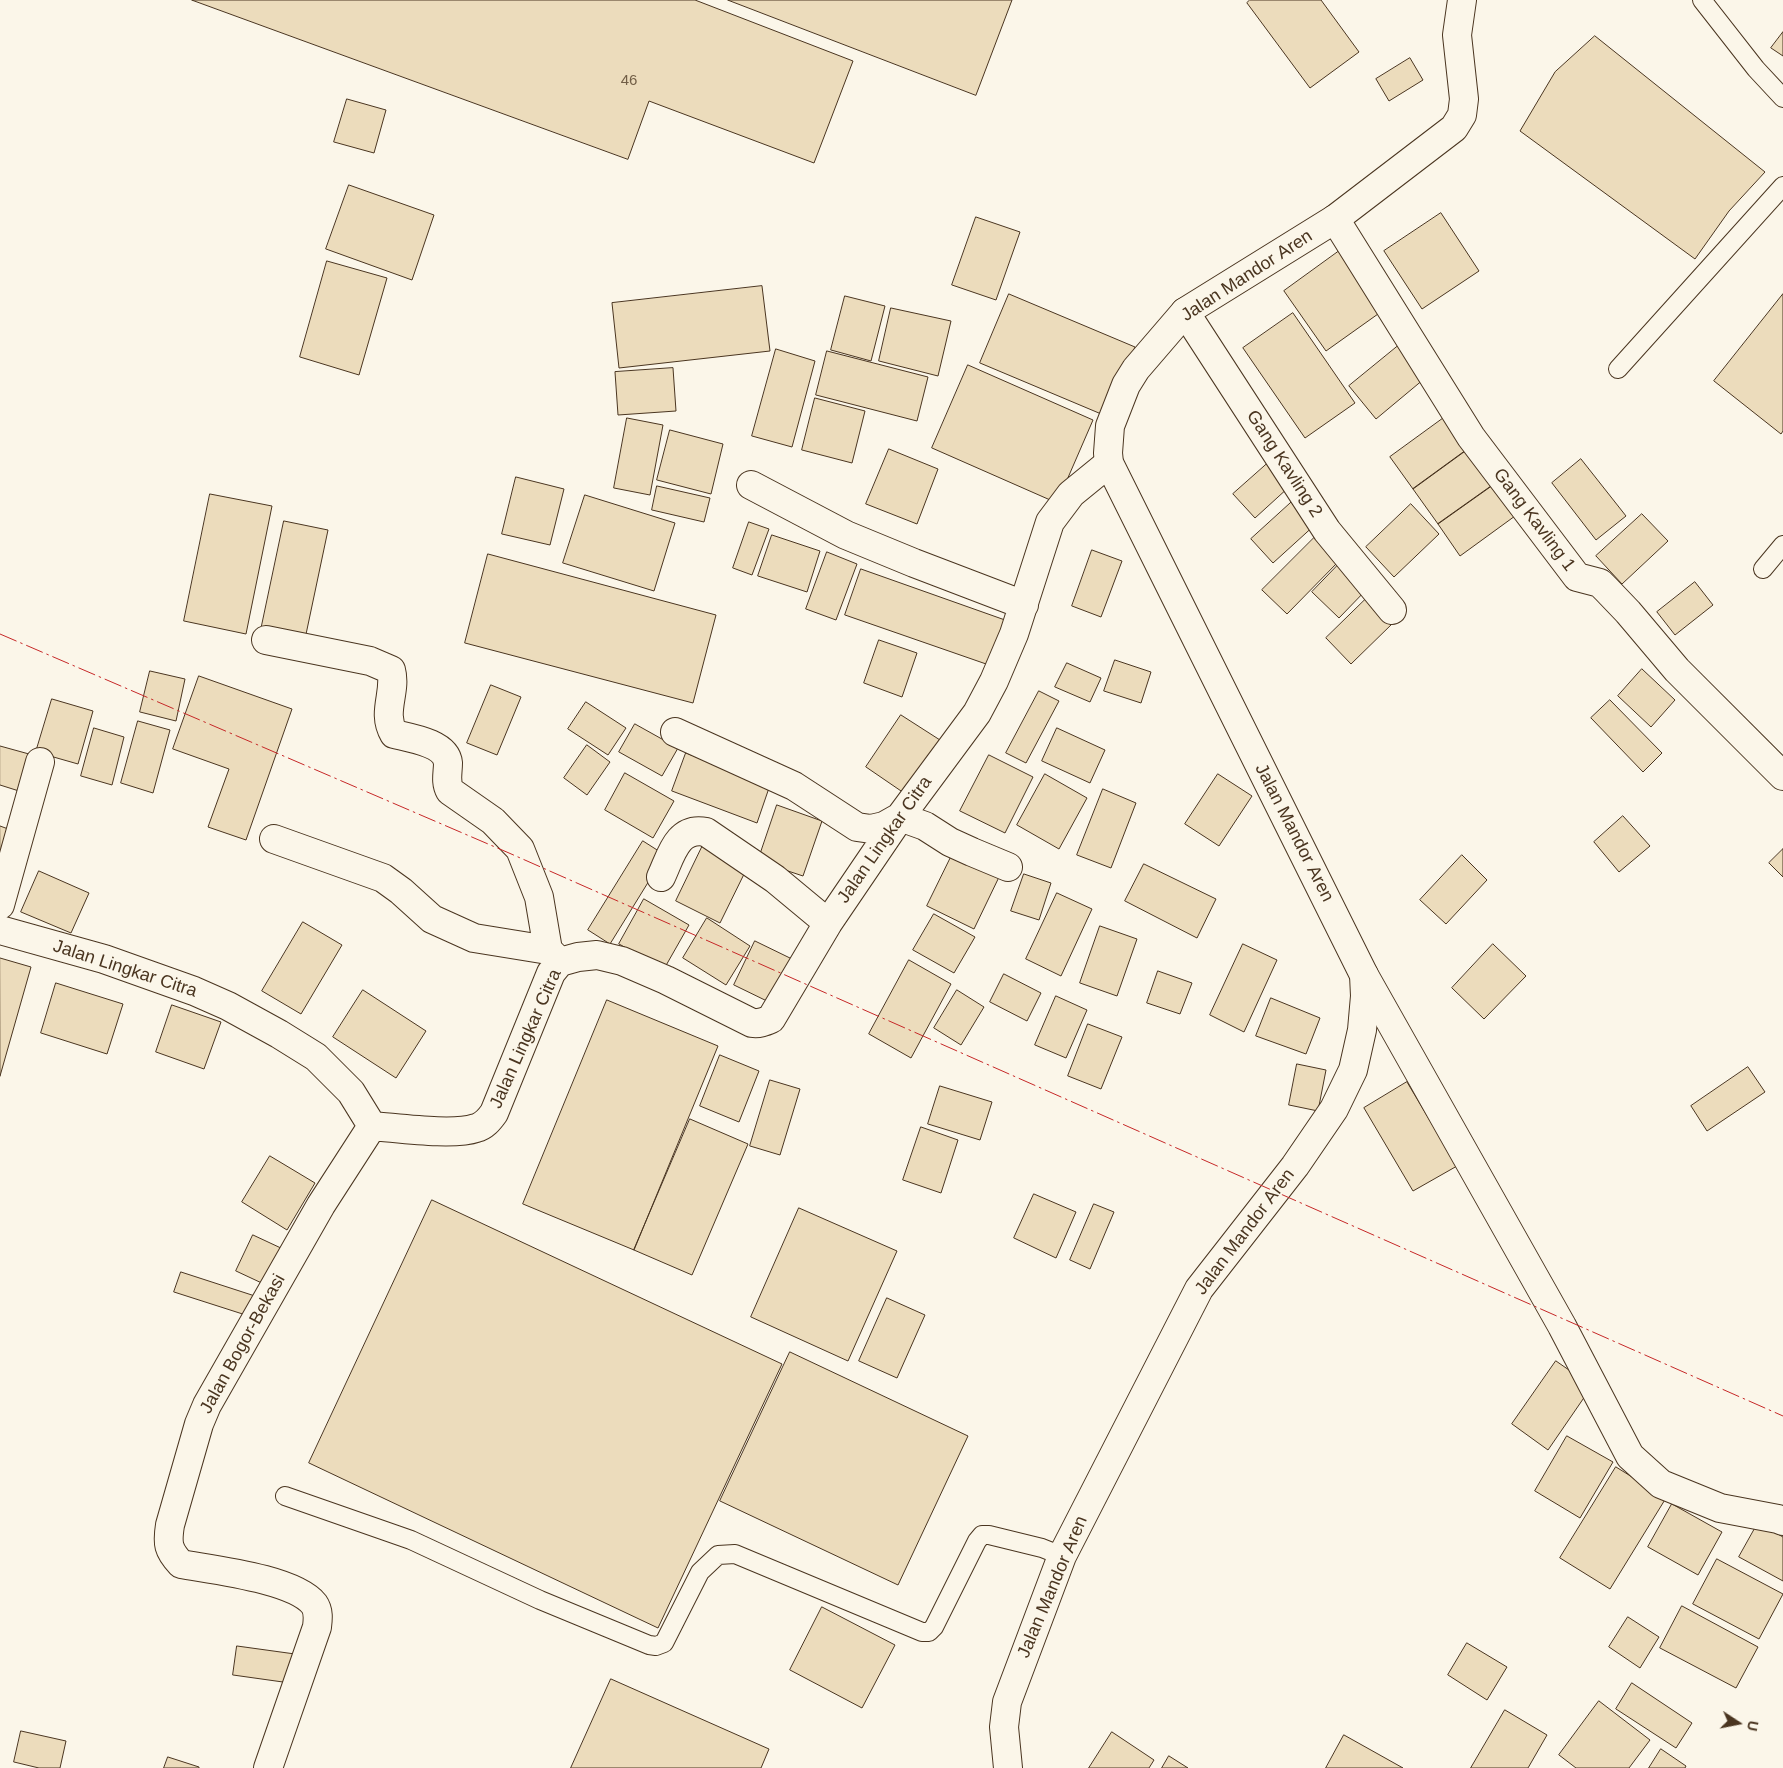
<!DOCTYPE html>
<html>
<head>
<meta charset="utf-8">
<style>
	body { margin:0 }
	#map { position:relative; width:1783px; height:1768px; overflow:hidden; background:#fbf6e9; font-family:Arial,sans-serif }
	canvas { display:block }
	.north { position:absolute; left:1713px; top:1698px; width:50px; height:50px; -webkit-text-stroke:4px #fbf6e9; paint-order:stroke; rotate:101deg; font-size:14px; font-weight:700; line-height:20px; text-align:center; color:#4a3520 }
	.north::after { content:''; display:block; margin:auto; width:18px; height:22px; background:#4a3520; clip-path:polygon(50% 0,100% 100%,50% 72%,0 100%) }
</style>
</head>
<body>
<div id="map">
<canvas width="1783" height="1768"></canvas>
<div class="north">U</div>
</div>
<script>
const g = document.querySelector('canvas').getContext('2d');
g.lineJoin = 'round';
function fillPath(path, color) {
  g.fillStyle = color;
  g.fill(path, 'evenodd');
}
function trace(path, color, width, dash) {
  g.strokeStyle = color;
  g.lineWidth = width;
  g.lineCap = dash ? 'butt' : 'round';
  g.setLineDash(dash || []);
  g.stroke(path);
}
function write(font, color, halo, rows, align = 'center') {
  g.font = font + ' Arial,sans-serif';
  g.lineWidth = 4;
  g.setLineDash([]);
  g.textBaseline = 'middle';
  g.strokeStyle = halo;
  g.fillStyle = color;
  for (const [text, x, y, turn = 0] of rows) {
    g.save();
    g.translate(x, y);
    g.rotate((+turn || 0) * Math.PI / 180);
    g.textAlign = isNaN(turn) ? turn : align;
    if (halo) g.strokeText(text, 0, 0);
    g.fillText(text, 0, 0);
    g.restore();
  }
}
const building = new Path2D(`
	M 192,0 L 695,0 L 853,61 L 814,163 L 649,101 L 628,159 Z
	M 728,0 L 1012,0 L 976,95 Z
	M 1250,0 L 1321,0 L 1359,52 L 1310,88 L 1247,3 Z
	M 1783,32 L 1783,56 L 1771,48 Z
	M 1595,36 L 1765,172 L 1729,211 L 1695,259 L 1520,131 L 1555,72 Z
	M 1410,58 L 1423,80 L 1389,101 L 1376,79 Z
	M 347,99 L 386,110 L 374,153 L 334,142 Z
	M 349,185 L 434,215 L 412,280 L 326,249 Z
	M 1441,213 L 1479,271 L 1422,309 L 1384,251 Z
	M 976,217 L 1020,232 L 996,300 L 952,285 Z
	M 1342,249 L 1385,309 L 1326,351 L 1284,291 Z
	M 327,261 L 387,278 L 359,375 L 300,357 Z
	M 762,286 L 770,351 L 619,368 L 612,303 Z
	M 1009,294 L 1135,347 L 1106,416 L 980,363 Z
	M 1783,294 L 1783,431 L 1781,434 L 1714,381 Z
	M 845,296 L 885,306 L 871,361 L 831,350 Z
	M 891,308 L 951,321 L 938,376 L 879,361 Z
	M 1293,313 L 1355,403 L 1305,438 L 1243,348 Z
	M 1398,346 L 1424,379 L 1376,419 L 1349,386 Z
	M 776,349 L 815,361 L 792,447 L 752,436 Z
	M 827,351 L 928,377 L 917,421 L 816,395 Z
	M 968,365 L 1093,420 L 1057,503 L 932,448 Z
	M 673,368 L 676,411 L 618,415 L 615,372 Z
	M 815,398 L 865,411 L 852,463 L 802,450 Z
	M 1445,417 L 1468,449 L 1413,489 L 1390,457 Z
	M 627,418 L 663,425 L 650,495 L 614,488 Z
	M 670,430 L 723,444 L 711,494 L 657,480 Z
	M 889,449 L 938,469 L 917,524 L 866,504 Z
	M 1468,449 L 1493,485 L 1438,524 L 1413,489 Z
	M 1581,459 L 1626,516 L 1596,540 L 1552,483 Z
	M 1268,463 L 1289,487 L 1255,518 L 1233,494 Z
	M 516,477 L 564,489 L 550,545 L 502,534 Z
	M 1493,485 L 1515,516 L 1460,556 L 1438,524 Z
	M 657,486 L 710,498 L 704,522 L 652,510 Z
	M 210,494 L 272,506 L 246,634 L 184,621 Z
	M 585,495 L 675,523 L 654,591 L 563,563 Z
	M 1295,499 L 1317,523 L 1273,563 L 1251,539 Z
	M 1411,504 L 1439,534 L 1394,577 L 1366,547 Z
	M 1642,514 L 1668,541 L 1622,584 L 1596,556 Z
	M 284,521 L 328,530 L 305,639 L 261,630 Z
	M 749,522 L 769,529 L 752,575 L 733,568 Z
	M 772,535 L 820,551 L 807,592 L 758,576 Z
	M 1315,537 L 1339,561 L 1287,614 L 1262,590 Z
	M 1092,550 L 1122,561 L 1101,617 L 1072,606 Z
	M 827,552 L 857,564 L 836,620 L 806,609 Z
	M 488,554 L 716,615 L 693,703 L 465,643 Z
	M 1341,562 L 1368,588 L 1339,618 L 1312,592 Z
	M 861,569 L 1005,620 L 989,665 L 845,615 Z
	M 1695,582 L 1713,605 L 1675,635 L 1657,612 Z
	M 1368,597 L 1393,623 L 1351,664 L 1326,638 Z
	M 879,640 L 917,653 L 902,697 L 864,683 Z
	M 1115,660 L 1151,672 L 1141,703 L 1104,691 Z
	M 1067,663 L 1101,678 L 1090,702 L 1055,687 Z
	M 1642,669 L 1675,700 L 1651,727 L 1618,696 Z
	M 150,671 L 185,679 L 176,721 L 140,712 Z
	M 199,676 L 292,709 L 246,840 L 208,827 L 229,769 L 173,749 Z
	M 491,685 L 521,697 L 497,755 L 467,743 Z
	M 1039,691 L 1059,701 L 1026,763 L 1006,753 Z
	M 52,699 L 93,711 L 78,764 L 36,752 Z
	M 1610,700 L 1662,753 L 1643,772 L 1591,718 Z
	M 586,702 L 626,728 L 608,755 L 568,729 Z
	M 901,715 L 940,740 L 904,793 L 866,767 Z
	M 138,721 L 170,730 L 153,793 L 121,783 Z
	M 635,724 L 678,748 L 662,776 L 619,752 Z
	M 94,728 L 124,737 L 112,785 L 81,776 Z
	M 1057,728 L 1105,750 L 1090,783 L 1042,761 Z
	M 587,745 L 610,762 L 587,795 L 564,778 Z
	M 0,746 L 29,754 L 19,791 L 0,785 Z
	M 686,753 L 770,785 L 757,823 L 672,791 Z
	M 989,755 L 1033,777 L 1005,833 L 960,811 Z
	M 625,773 L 674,801 L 653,838 L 605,810 Z
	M 1045,774 L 1087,798 L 1059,849 L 1017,825 Z
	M 1218,774 L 1252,796 L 1219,846 L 1185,824 Z
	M 1103,789 L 1136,803 L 1111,868 L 1077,855 Z
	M 777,805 L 822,821 L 803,876 L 758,861 Z
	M 1623,816 L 1650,846 L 1619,872 L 1594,842 Z
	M 0,826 L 11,830 L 0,868 Z
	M 643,841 L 665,855 L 610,944 L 588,930 Z
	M 704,843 L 748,866 L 720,923 L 676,901 Z
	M 1783,849 L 1783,877 L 1769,863 Z
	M 953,853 L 1000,875 L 974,929 L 927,906 Z
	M 1462,855 L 1487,880 L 1446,924 L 1420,900 Z
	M 1144,864 L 1216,899 L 1197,938 L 1125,901 Z
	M 39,871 L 89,893 L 71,933 L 21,912 Z
	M 1024,874 L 1051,883 L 1039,920 L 1011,911 Z
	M 1057,893 L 1092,909 L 1061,976 L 1026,959 Z
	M 644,899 L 689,925 L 664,969 L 619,944 Z
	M 934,914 L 975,937 L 954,973 L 913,950 Z
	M 707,918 L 750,946 L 726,985 L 683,958 Z
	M 303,922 L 342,945 L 301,1014 L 262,991 Z
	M 1100,926 L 1137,939 L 1117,996 L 1080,983 Z
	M 755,941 L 792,959 L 771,1003 L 734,985 Z
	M 1243,944 L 1277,960 L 1244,1032 L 1210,1015 Z
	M 1493,944 L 1526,976 L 1484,1019 L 1452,988 Z
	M 0,958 L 31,967 L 0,1076 Z
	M 909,960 L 951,984 L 911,1058 L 869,1034 Z
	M 1158,971 L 1192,983 L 1180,1014 L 1147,1003 Z
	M 1004,974 L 1041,993 L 1027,1021 L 990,1002 Z
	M 56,983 L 123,1004 L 107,1054 L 41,1033 Z
	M 363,990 L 426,1031 L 396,1078 L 333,1037 Z
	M 957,990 L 984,1007 L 961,1045 L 934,1028 Z
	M 1056,996 L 1087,1010 L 1066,1058 L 1035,1045 Z
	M 1271,998 L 1320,1018 L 1306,1054 L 1256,1036 Z
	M 607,1000 L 718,1046 L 634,1250 L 523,1204 Z
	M 172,1005 L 221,1022 L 204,1069 L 156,1052 Z
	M 1088,1024 L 1122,1037 L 1101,1089 L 1068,1076 Z
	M 720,1055 L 759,1071 L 739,1122 L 700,1106 Z
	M 1297,1064 L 1326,1070 L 1318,1111 L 1289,1105 Z
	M 1748,1067 L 1765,1092 L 1707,1131 L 1691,1106 Z
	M 770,1080 L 800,1089 L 780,1155 L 750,1146 Z
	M 1407,1082 L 1457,1166 L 1413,1191 L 1364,1108 Z
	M 940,1086 L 992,1102 L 980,1140 L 928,1124 Z
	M 690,1119 L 748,1144 L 692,1275 L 634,1250 Z
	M 921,1127 L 958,1140 L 941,1193 L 903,1180 Z
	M 270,1156 L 315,1183 L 287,1230 L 242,1202 Z
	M 1034,1194 L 1076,1212 L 1056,1258 L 1014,1238 Z
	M 432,1200 L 782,1364 L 658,1628 L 309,1463 Z
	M 1094,1204 L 1114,1212 L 1090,1269 L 1070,1260 Z
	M 799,1208 L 897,1251 L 848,1361 L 751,1317 Z
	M 253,1235 L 283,1249 L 266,1285 L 236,1271 Z
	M 181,1272 L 258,1297 L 252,1317 L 174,1292 Z
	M 887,1298 L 925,1315 L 897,1378 L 859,1361 Z
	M 790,1352 L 968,1436 L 898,1585 L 720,1501 Z
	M 1556,1361 L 1592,1386 L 1548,1450 L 1512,1424 Z
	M 1567,1436 L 1613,1462 L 1580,1518 L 1535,1491 Z
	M 1616,1467 L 1666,1498 L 1610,1589 L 1560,1558 Z
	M 1672,1504 L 1722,1532 L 1698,1575 L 1648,1547 Z
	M 1758,1523 L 1783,1537 L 1783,1581 L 1739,1557 Z
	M 1717,1559 L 1783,1594 L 1759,1639 L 1693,1604 Z
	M 1682,1606 L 1758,1647 L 1736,1688 L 1660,1648 Z
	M 822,1607 L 895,1645 L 862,1708 L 790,1670 Z
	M 1628,1617 L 1659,1637 L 1640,1668 L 1609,1647 Z
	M 1467,1643 L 1507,1667 L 1487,1700 L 1448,1675 Z
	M 237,1646 L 295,1654 L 290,1683 L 233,1675 Z
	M 611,1679 L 769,1749 L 761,1768 L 571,1768 Z
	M 1632,1683 L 1692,1723 L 1676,1748 L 1616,1709 Z
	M 1599,1701 L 1650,1740 L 1629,1768 L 1576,1768 L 1559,1755 Z
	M 1505,1710 L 1547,1735 L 1528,1768 L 1471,1768 Z
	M 21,1731 L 66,1741 L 60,1768 L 39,1768 L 14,1762 Z
	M 1112,1732 L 1154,1760 L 1149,1768 L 1089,1768 Z
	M 1344,1735 L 1403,1768 L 1326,1768 Z
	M 1661,1749 L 1686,1766 L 1685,1768 L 1649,1768 Z
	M 1169,1756 L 1188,1768 L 1162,1768 Z
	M 168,1757 L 199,1767 L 199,1768 L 164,1768 Z`);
fillPath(building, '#ecdcbc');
trace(building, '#4a3520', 1);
const service = new Path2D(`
	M 1702,0 L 1756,69 L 1783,98
	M 1618,369 L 1783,186
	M 1763,569 L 1783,545
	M 285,1496 L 411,1540 L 540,1600 L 649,1645 L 656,1646 L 664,1643 L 700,1572 L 718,1555 L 735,1554 L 922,1632 L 929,1632 L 934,1627 L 977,1541 L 982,1535 L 989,1535 L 1042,1548 L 1062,1556`);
const minor = new Path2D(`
	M 1335,219 L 1471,437 L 1577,577 L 1600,583 L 1606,589 L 1628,612 L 1677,670 L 1783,776
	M 1185,312 L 1327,531 L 1392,610
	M 751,485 L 846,535 L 914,563 L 1024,605
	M 266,640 L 370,661 L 391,670 C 397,692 381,712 394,734 C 410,738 446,743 448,763 C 448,773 445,782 450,791 L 493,821 L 520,849 L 539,897 L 548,950 L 560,962
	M 675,732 L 794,786 L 857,827 L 871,829 L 884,826 L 900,817 L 925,826 L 950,842 L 972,852 L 1008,867
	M 274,839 L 383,878 L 401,891 L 432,919 L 474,938 L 548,950
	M 661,877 C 671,856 677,826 706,832 L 775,879 L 828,923
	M 0,905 L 40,762
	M 0,930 L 104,959 L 194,991 L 228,1006 L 279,1034 L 316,1057 L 351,1092 L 372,1126 C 399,1128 453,1136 476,1128 C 484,1126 489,1120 494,1113 L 551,973 L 560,962 L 578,957 L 597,955 L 622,961 L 666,980 L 752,1023 C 759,1024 764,1022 771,1019 L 828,923 L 900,817 L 977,713 L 994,681 L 1014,634 L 1050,522 L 1071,494 L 1109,463
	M 1364,975 L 1562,1326 L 1630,1456 L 1661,1484 L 1720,1508 L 1778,1519 L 1783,1521
	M 268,1768 L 317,1627 C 318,1619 319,1611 314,1604 C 294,1579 214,1570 181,1564 C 168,1550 167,1544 170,1525 L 199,1424 L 207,1405 L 321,1205 L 372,1126`);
const tertiary = new Path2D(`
	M 1008,1768 L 1004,1727 L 1007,1702 L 1062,1556 L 1199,1289 L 1295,1166 L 1334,1109 L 1353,1070 L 1362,1030 L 1365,996 L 1364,975 L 1109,463 L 1108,453 L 1110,426 L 1126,385 L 1136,369 L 1185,312 L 1335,219 L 1454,128 L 1462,115 L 1464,99 L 1457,35 L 1462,0`);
trace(service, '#4a3520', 20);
trace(minor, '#4a3520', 30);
trace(tertiary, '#4a3520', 30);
trace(service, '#fbf6e9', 18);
trace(minor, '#fbf6e9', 28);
trace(tertiary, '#fbf6e9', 28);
trace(new Path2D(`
	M 0,634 L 509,853 L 1783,1416`), '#c62828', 1, [18, 4, 2.5, 4]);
write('15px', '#725f47', null, [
	["46",629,81]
]);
write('18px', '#4a3520', '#fbf6e9', [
	["Jalan Mandor Aren",1247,276,-33],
	["Gang Kavling 2",1284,464,57],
	["Gang Kavling 1",1534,520,53],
	["Jalan Mandor Aren",1294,833,63],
	["Jalan Lingkar Citra",885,840,-55],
	["Jalan Lingkar Citra",125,969,18],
	["Jalan Lingkar Citra",526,1039,-66],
	["Jalan Mandor Aren",1245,1232,-53],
	["Jalan Bogor-Bekasi",243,1344,-61],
	["Jalan Mandor Aren",1053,1587,-67]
]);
</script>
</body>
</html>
